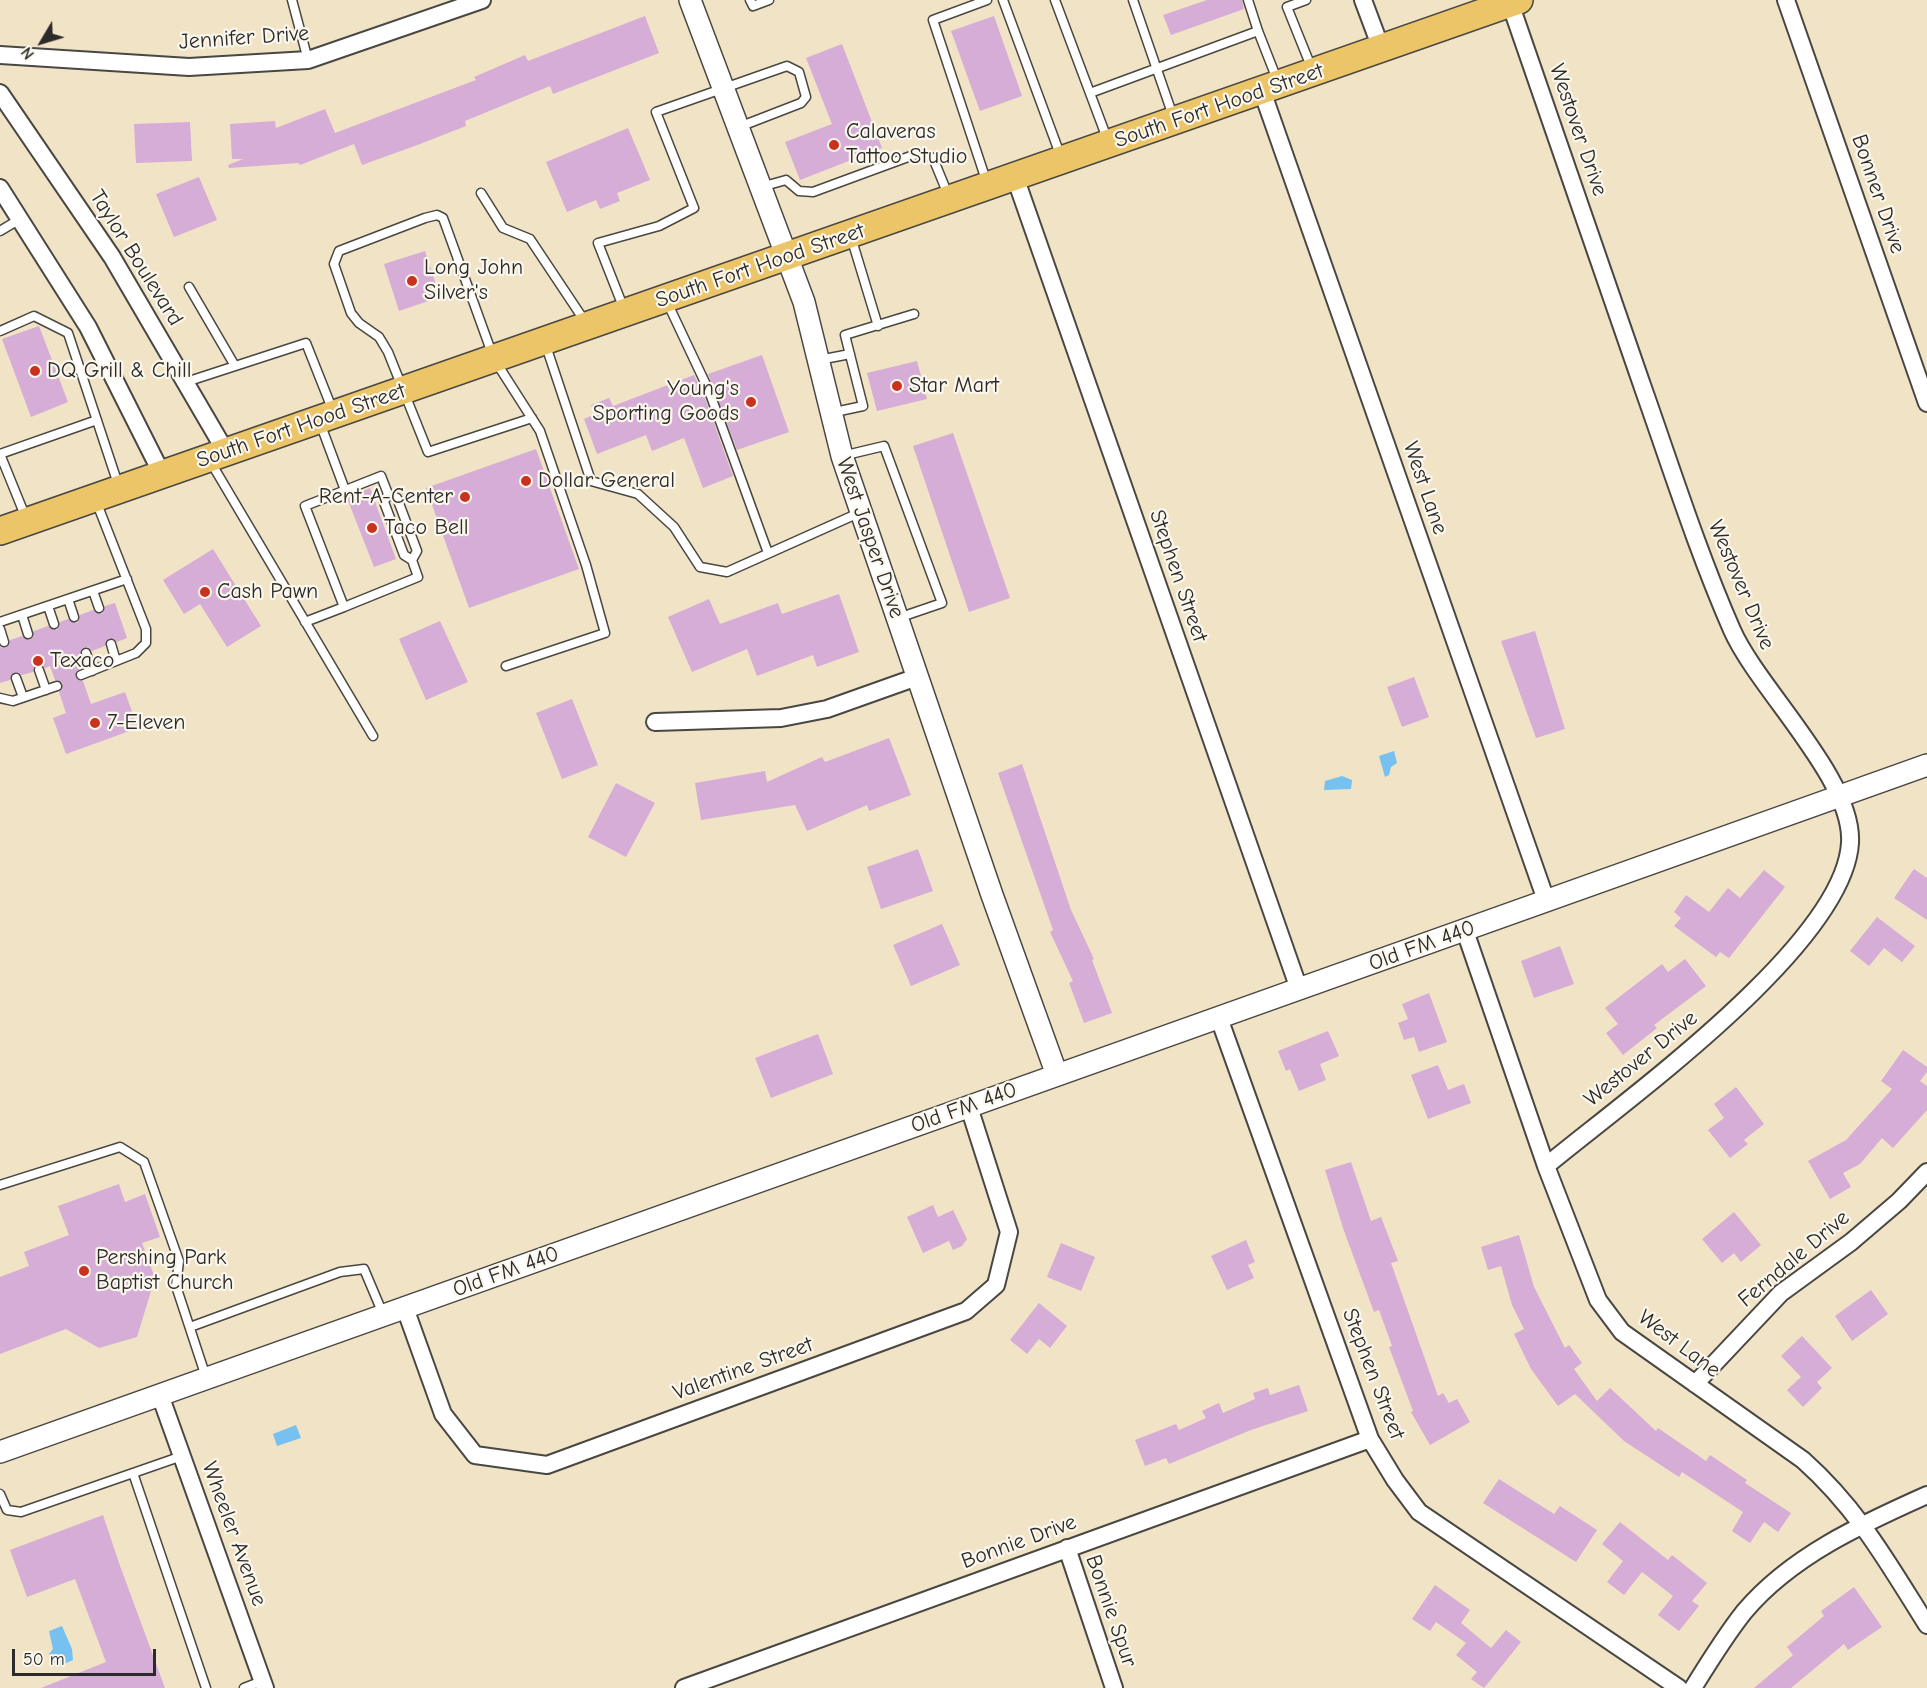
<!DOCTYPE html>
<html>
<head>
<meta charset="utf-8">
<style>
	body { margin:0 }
	#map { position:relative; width:1927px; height:1688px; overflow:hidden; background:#f1e3c6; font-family:"Comic Neue",sans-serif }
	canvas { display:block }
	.north { position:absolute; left:12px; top:12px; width:60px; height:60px; -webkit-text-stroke:4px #fbf7ec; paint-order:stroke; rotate:232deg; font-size:16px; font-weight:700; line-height:24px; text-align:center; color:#2b2b2b }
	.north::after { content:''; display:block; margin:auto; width:21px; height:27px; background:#2b2b2b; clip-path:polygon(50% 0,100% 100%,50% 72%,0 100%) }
	.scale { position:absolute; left:12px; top:1649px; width:144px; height:27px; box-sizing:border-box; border:3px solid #2b2b2b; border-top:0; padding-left:8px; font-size:18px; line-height:21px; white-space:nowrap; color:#2b2b2b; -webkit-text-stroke:4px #fbf7ec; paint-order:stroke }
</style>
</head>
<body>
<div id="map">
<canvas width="1927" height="1688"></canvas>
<div class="north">N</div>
<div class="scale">50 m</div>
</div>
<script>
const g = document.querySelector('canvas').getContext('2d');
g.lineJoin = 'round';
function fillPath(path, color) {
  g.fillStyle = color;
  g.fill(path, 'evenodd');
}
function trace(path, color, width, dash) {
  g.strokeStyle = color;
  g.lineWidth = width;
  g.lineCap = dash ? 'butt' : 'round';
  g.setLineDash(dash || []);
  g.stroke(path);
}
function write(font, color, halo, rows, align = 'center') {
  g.font = font + ' "Comic Neue",sans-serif';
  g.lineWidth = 4.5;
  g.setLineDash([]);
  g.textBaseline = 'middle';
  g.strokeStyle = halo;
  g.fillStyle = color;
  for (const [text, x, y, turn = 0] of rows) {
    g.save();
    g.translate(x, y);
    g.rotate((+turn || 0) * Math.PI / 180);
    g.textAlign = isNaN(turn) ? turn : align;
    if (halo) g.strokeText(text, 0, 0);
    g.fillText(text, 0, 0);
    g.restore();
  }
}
fillPath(new Path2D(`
	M 1394,751 L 1397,763 L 1391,767 L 1389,775 L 1385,777 L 1379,756 Z
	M 1342,776 L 1352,780 L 1351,789 L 1324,790 L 1325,781 Z
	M 296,1425 L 301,1438 L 277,1446 L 273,1434 Z
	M 62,1626 L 72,1649 L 73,1660 L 57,1667 L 49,1654 L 53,1649 L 49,1631 Z`), '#76c1ef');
fillPath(new Path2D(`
	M 1207,0 L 1242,0 L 1244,9 L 1171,35 L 1163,15 Z
	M 645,16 L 659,53 L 553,94 L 550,86 L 465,121 L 466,126 L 420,144 L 362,165 L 354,144 L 300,165 L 299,163 L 229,168 L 228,165 L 243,159 L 232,159 L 230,124 L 275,121 L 276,128 L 325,109 L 335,133 L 476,80 L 474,77 L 525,55 L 528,61 Z
	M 994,16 L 1022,96 L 980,111 L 951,31 Z
	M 842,44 L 882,148 L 800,180 L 785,142 L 832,124 L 806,58 Z
	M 190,122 L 192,161 L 136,163 L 134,124 Z
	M 628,128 L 650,180 L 617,193 L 620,201 L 600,209 L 596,200 L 567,212 L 546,162 Z
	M 199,177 L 217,220 L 174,237 L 156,194 Z
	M 425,251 L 440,297 L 399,311 L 384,264 Z
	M 39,326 L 68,402 L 31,417 L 2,339 Z
	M 762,355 L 789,432 L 737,450 L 708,374 Z
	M 917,361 L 927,399 L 877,411 L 867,373 Z
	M 694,375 L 703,393 L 733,476 L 703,488 L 684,438 L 652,451 L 646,435 L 597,454 L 584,419 L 595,414 L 591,405 L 609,398 L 613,406 Z
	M 953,433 L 1010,598 L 969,612 L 913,446 Z
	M 536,449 L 579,569 L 469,608 L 426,488 Z
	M 370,488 L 396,559 L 374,567 L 347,498 Z
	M 213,549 L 261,626 L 227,647 L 200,604 L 184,614 L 163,580 Z
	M 839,594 L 859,652 L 817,667 L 813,655 L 757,676 L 747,649 L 692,672 L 668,617 L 709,599 L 720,624 L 778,603 L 782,614 Z
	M 115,603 L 127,638 L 117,642 L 109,638 L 105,646 L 92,651 L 88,647 L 82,648 L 80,655 L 75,657 L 79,669 L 75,677 L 83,681 L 91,704 L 125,692 L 138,728 L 66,754 L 53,718 L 66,713 L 59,692 L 63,683 L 55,680 L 50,666 L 45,668 L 40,664 L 34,666 L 33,672 L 22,675 L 14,672 L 10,680 L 0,683 L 0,647 L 6,648 L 10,640 L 22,636 L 30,640 L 34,631 L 48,626 L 57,630 L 60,622 L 68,619 L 77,623 L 80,615 L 93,610 L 102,614 L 105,606 Z
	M 440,621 L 468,682 L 426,700 L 399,639 Z
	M 1535,631 L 1565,729 L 1536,738 L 1501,641 Z
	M 1414,677 L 1429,717 L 1402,727 L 1387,687 Z
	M 572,699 L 598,765 L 562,779 L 536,713 Z
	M 889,738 L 911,795 L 869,811 L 867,805 L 807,831 L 795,805 L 701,820 L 695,783 L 765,771 L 767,782 L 822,757 L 825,762 Z
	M 1022,764 L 1071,910 L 1094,959 L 1092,960 L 1112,1013 L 1084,1023 L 1069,983 L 1073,981 L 1050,932 L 1053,930 L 998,773 Z
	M 616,783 L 655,803 L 626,857 L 588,837 Z
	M 918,849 L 933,891 L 881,909 L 867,867 Z
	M 1914,869 L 1927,878 L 1927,920 L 1894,898 Z
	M 1764,870 L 1785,887 L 1729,958 L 1720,952 L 1716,957 L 1674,926 L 1681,918 L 1674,912 L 1686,895 L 1709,912 L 1728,888 L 1740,898 Z
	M 1877,917 L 1915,946 L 1902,962 L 1884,948 L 1869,966 L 1850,951 Z
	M 942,924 L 960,965 L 911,986 L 893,945 Z
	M 1560,946 L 1574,984 L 1534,998 L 1521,961 Z
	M 1685,959 L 1706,986 L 1654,1025 L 1657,1028 L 1623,1055 L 1606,1033 L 1618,1024 L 1605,1008 L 1662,964 L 1668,972 Z
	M 1429,993 L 1447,1042 L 1419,1052 L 1414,1037 L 1404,1040 L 1398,1023 L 1408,1019 L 1402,1004 Z
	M 1328,1031 L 1339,1056 L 1320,1064 L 1326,1080 L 1299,1091 L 1290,1069 L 1286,1071 L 1278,1051 Z
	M 818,1034 L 833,1074 L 771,1098 L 755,1058 Z
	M 1903,1050 L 1927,1067 L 1927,1072 L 1920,1081 L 1927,1086 L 1927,1110 L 1893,1148 L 1882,1138 L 1860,1164 L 1843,1173 L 1851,1187 L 1830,1199 L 1808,1161 L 1846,1140 L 1892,1089 L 1881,1081 Z
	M 1438,1065 L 1448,1090 L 1464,1084 L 1471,1103 L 1428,1119 L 1411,1075 Z
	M 1736,1087 L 1764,1124 L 1744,1140 L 1748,1144 L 1730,1158 L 1708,1130 L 1724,1118 L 1714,1104 Z
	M 1351,1162 L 1371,1221 L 1381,1217 L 1398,1261 L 1391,1263 L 1438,1396 L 1443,1393 L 1449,1403 L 1457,1399 L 1470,1422 L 1430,1445 L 1411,1412 L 1413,1411 L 1389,1347 L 1392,1346 L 1379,1310 L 1374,1312 L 1344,1231 L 1325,1170 Z
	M 119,1184 L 125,1202 L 145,1194 L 160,1237 L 142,1243 L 155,1278 L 137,1337 L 99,1348 L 66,1329 L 0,1354 L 0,1277 L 29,1266 L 24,1252 L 69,1235 L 58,1206 Z
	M 933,1205 L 938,1217 L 953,1210 L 967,1239 L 962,1246 L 953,1250 L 949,1241 L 923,1253 L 907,1217 Z
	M 1734,1212 L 1761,1245 L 1741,1262 L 1734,1253 L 1722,1263 L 1702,1239 Z
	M 1519,1235 L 1534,1287 L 1565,1348 L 1569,1345 L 1582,1363 L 1574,1369 L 1597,1401 L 1610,1388 L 1656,1431 L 1658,1428 L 1706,1461 L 1710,1455 L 1747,1480 L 1745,1483 L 1791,1513 L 1778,1532 L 1764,1522 L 1750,1543 L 1732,1531 L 1743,1512 L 1682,1472 L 1679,1477 L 1624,1441 L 1575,1394 L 1558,1406 L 1531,1369 L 1514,1334 L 1524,1329 L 1512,1305 L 1501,1266 L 1488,1270 L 1481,1247 Z
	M 1246,1240 L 1255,1262 L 1248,1265 L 1254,1278 L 1227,1290 L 1211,1256 Z
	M 1061,1243 L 1095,1257 L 1081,1291 L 1047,1277 Z
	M 1871,1290 L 1888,1314 L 1852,1341 L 1835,1316 Z
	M 1039,1303 L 1067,1326 L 1050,1348 L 1039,1339 L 1027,1354 L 1010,1340 Z
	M 1802,1336 L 1832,1368 L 1817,1382 L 1822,1388 L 1803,1407 L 1787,1390 L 1801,1377 L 1781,1356 Z
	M 1299,1385 L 1308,1411 L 1251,1430 L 1169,1464 L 1166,1458 L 1145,1466 L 1135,1440 L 1176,1424 L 1179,1430 L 1206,1418 L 1202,1411 L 1219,1403 L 1223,1413 L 1255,1399 L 1253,1393 L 1268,1388 L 1270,1395 Z
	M 1499,1479 L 1554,1514 L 1560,1506 L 1597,1530 L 1576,1562 L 1483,1503 Z
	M 103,1515 L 119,1563 L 165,1688 L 41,1688 L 106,1662 L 75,1579 L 27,1597 L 10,1550 Z
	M 1620,1522 L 1668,1560 L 1672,1555 L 1707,1583 L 1692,1601 L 1699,1606 L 1679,1631 L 1658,1615 L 1673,1596 L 1642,1572 L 1624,1595 L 1607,1582 L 1623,1561 L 1602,1544 Z
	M 1435,1585 L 1470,1610 L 1461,1623 L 1491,1648 L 1506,1630 L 1521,1642 L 1484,1688 L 1471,1679 L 1477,1672 L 1456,1655 L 1466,1643 L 1436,1622 L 1430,1631 L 1412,1619 Z
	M 1854,1587 L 1882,1627 L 1848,1650 L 1844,1644 L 1791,1688 L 1754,1688 L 1793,1655 L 1787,1647 L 1824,1616 L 1821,1611 Z`), '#d5add6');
const service = new Path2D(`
	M 292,0 L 308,60
	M 750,0 L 753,6 L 769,0
	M 987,0 L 933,20 L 987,183
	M 1003,0 L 1061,157
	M 1055,0 L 1108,141
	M 1133,0 L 1173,116
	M 1248,0 L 1258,31
	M 1306,0 L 1287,7 L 1312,69
	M 1090,93 L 1258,31 L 1278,82
	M 761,187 L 786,180 L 799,191 L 813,192 L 919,153 L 933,158 L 949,197
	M 481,193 L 503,228 L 530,239 L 586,323
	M 0,231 L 20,219
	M 851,237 L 878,326
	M 189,287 L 235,366
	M 667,302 L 709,391 L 768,553
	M 624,309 L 598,243 L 659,226 L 694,208 L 656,112 L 787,66 L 799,72 L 806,97 L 801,103 L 739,127
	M 0,331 L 34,316 L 68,333 L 119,487
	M 545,343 L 591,481 L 638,494 L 674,527 L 700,567 L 727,572 L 861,512
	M 819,360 L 850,354
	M 186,382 L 306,343 L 333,411
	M 830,413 L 863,406 L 845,335 L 914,314
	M 320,423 L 345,490
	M 842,456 L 884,446 L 942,603 L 898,618
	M 210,461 L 373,736
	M 26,518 L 0,454 L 97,420
	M 93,591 L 99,608
	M 68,599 L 74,617
	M 48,606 L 54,624
	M 344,607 L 418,577 L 412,560 L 404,555 L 384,502 L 388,494
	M 22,615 L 28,634
	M 0,622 L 127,579
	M 305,622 L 344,607 L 305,506 L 381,476 L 388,494 L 397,498 L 417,551 L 412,560
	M 0,629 L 4,642
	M 111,644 L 116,661
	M 86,653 L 92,671
	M 506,666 L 605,633 L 586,565 L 540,431 L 494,359 L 443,218 L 437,215 L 425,218 L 339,251 L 334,264 L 351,313 L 359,323 L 379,337 L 388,352 L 428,452 L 532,418
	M 39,670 L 46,690
	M 81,675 L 136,653 L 146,643 L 146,629 L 96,501
	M 16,678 L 23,697
	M 0,698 L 13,701 L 57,686
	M 0,1185 L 120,1147 L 144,1162 L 179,1261 L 176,1286 L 206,1377
	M 190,1327 L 340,1272 L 364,1269 L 383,1314
	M 133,1473 L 206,1688
	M 0,1494 L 7,1510 L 21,1512 L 182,1456
	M 244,1688 L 262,1681`);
const minor = new Path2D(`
	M 1363,0 L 1381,48
	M 1786,0 L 1927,403
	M 1510,3 C 1554,131 1598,258 1642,385 C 1671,467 1697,550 1732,630 C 1758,689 1854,779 1850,843 C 1844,945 1623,1102 1546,1166
	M 0,55 L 189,67 L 308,60 L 482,0
	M 1262,91 L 1546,900
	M 0,93 L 112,257 L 226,452
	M 1015,177 L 1299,989
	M 0,188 L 88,327 L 162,474
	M 655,722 L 781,718 L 827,709 L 917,677
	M 1465,931 L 1546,1166 L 1598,1300 L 1622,1332 L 1803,1460 C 1858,1509 1888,1563 1927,1625
	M 1219,1018 L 1370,1439 L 1395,1480 L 1419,1512 L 1679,1688
	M 405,1308 L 443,1414 L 475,1455 L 547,1465 L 966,1311 L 996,1285 L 1009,1232 L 969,1107
	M 1695,1384 L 1781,1293 L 1851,1242 L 1899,1201 L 1927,1172
	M 160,1395 L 265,1688
	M 1067,1548 L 1114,1688
	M 684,1688 L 1370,1439
	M 1693,1688 C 1709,1662 1725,1636 1744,1612 C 1791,1556 1862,1524 1927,1495`);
const tertiary = new Path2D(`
	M 690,0 L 804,302 L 842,456 L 992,895 L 1057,1075
	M 0,1452 L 1927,765`);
const trunk = new Path2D(`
	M 0,531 L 1519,0`);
trace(service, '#494742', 11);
trace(minor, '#494742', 20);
trace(tertiary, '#494742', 24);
trace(trunk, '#494742', 30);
trace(service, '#fff', 8);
trace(minor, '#fff', 16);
trace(tertiary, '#fff', 21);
trace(trunk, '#edc569', 27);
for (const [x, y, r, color] of [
	[834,145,6,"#c8321e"],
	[412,281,6,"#c8321e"],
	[35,371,6,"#c8321e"],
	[897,386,6,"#c8321e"],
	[751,402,6,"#c8321e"],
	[526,481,6,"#c8321e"],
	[465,497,6,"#c8321e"],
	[372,528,6,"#c8321e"],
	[205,592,6,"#c8321e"],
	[38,661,6,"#c8321e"],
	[95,723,6,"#c8321e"],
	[84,1271,6,"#c8321e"]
]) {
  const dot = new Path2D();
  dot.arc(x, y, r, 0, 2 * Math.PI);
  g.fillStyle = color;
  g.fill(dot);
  trace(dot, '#fbf7ec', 2);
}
write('22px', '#2b2b2b', '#fbf7ec', [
	["Jennifer Drive",244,38,-4],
	["South Fort Hood Street",1219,106,-19],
	["Westover Drive",1578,130,71],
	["Bonner Drive",1878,194,71],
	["Taylor Boulevard",136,258,58],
	["South Fort Hood Street",760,266,-19],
	["South Fort Hood Street",301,426,-19],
	["West Lane",1425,488,71],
	["West Jasper Drive",870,538,71],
	["Stephen Street",1178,576,71],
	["Westover Drive",1741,585,67],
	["Old FM 440",1422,946,-20],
	["Westover Drive",1641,1059,-39],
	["Old FM 440",964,1108,-20],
	["Ferndale Drive",1794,1259,-40],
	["Old FM 440",506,1272,-20],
	["West Lane",1679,1344,37],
	["Valentine Street",743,1369,-20],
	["Stephen Street",1373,1374,69],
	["Wheeler Avenue",234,1534,70],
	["Bonnie Drive",1019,1542,-20],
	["Bonnie Spur",1111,1611,71]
]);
write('22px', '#2b2b2b', '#fbf7ec', [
	["Calaveras",846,132],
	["Tattoo Studio",846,157],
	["Long John",424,268],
	["Silver's",424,293],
	["DQ Grill & Chill",47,371],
	["Star Mart",909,386],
	["Young's",739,389,"right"],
	["Sporting Goods",739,414,"right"],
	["Dollar General",538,481],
	["Rent-A-Center",453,497,"right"],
	["Taco Bell",384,528],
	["Cash Pawn",217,592],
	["Texaco",50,661],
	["7-Eleven",107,723],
	["Pershing Park",96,1258],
	["Baptist Church",96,1283]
], 'left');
</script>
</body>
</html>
